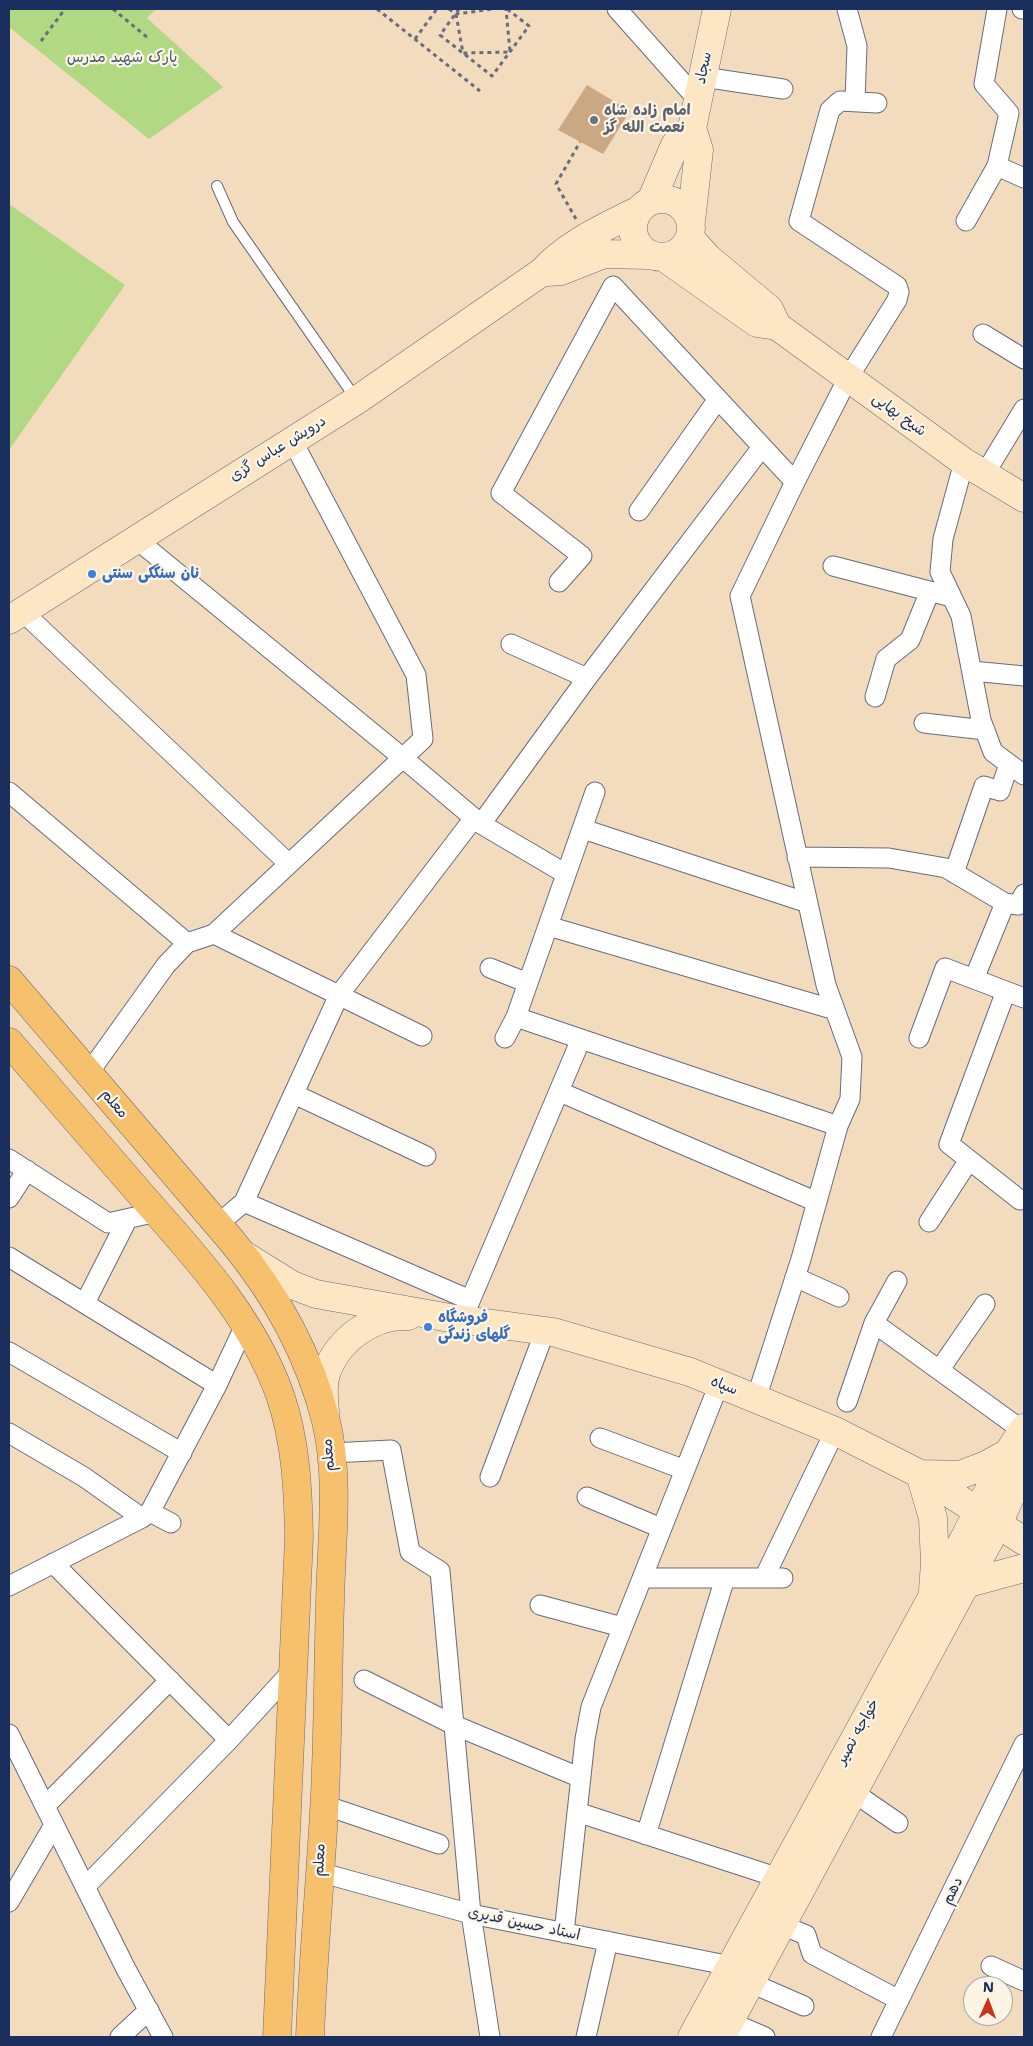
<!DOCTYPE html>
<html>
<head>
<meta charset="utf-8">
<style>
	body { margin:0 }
	#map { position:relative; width:1033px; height:2046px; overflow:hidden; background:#f3dcbd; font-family:"Shantell Sans",sans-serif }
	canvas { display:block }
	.frame { position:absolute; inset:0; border:10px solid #1b2f5e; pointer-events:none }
	.north { position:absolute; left:963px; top:1976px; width:50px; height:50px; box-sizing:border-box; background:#fcf5e5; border:1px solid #a2a6af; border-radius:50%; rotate:2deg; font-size:14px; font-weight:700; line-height:20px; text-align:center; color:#1b2f5e }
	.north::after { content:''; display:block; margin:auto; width:18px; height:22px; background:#c8321e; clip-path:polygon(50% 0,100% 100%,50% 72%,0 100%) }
</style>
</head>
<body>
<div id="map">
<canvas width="1033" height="2046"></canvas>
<div class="frame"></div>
<div class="north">N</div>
</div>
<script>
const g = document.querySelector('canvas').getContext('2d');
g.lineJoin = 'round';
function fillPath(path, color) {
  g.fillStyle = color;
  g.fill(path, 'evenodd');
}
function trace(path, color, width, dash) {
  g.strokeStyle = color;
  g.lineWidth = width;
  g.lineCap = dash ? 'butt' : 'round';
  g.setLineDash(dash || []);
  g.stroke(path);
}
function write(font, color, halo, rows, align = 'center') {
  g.font = font + ' "Shantell Sans","Playpen Sans Arabic",sans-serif';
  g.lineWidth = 4.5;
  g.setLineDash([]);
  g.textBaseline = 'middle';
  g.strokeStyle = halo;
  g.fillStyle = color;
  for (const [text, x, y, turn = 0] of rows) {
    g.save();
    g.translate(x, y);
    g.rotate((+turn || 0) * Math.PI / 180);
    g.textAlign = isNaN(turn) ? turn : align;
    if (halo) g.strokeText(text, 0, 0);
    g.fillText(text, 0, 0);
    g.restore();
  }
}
fillPath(new Path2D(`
	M 9,9 L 156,9 L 147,18 L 223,87 L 149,139 L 9,27 Z
	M 9,204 L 125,285 L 9,450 Z`), '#b1d882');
fillPath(new Path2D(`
	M 587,85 L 630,111 L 603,154 L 558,130 Z`), '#caa884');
const lane = new Path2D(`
	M 217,186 L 233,222 L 356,399`);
const street = new Path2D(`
	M 617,9 L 698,100
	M 847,9 L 857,46 L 855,101
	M 997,9 L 984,84 L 1009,113 L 997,166 L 1024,178
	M 1022,9 L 1024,9
	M 703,77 L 783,89
	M 966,221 L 997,166
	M 983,334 L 1024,359
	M 964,462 L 943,539 L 940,572 L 961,616 L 981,720 L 993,752 L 1024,775
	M 984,475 L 1024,409
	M 639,511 L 718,399
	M 136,539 L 403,758 L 481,824 L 566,874
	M 833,566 L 952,597
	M 559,582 L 582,556 L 501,493 L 613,286 L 795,482
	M 22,611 L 289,864
	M 511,644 L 587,678
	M 972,671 L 1024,676
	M 875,697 L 886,659 L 910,640 L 930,591
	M 924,723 L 985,730
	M 9,792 L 187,943
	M 481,824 L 587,678 L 762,447
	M 583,829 L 808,903
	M 797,857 L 889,858 L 946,868 L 1005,903
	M 954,873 L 984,786 L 1000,791 L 1009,764
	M 548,926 L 835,1010
	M 214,934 L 422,1036
	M 490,968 L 528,983
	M 974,979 L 1005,903 L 1018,905 L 1024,894
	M 1006,991 L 949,1144 L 1020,1200
	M 516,1017 L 838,1126 L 801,1259 L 756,1399
	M 505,1038 L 516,1017 L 595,792
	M 919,1038 L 945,968 L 1024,998
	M 88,1074 L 166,965 L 187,943 L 214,934 L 423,739 L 416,675 L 292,440
	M 560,1092 L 817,1202
	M 294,1094 L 426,1156
	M 838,1126 L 850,1099 L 852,1057 L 826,985 L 740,596 L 795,482 L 848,378 L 897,300 L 899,292 L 897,286 L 799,221 L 830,110 L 840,101 L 877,103
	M 9,1159 L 108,1223 L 157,1212
	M 9,1198 L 27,1170
	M 244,1202 L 470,1300
	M 929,1222 L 969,1160
	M 217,1225 L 244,1202 L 339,995 L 474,818
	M 9,1257 L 217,1385
	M 795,1277 L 839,1297
	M 85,1303 L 127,1220
	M 462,1320 L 581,1039
	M 874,1323 L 1022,1430
	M 9,1352 L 182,1453
	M 940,1369 L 985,1304
	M 847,1402 L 874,1323 L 897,1281
	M 9,1433 L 84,1477 L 142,1518
	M 600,1438 L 685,1470
	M 331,1453 L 391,1450 L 410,1552 L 440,1571 L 471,1914 L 490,2037
	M 490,1477 L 545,1331
	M 587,1497 L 661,1528
	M 150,1512 L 171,1523
	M 53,1563 L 229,1740
	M 642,1578 L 783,1578
	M 764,1578 L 835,1431
	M 9,1586 L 142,1518 L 150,1512 L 217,1385 L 246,1323
	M 540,1605 L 622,1627
	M 364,1680 L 454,1725 L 581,1778
	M 9,1734 L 126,1969 L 163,2037
	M 853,1792 L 898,1823
	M 324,1805 L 439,1844
	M 45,1806 L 170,1680
	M 577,1812 L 779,1878
	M 646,1835 L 725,1578
	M 319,1872 L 471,1914 L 731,1966
	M 85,1887 L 229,1740 L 294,1669
	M 9,1902 L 54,1825
	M 782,1925 L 806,1935 L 812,1954 L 899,2000
	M 564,1933 L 585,1739 L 591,1707 L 719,1384
	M 991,1966 L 1024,1981
	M 751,1983 L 804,2006
	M 730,2022 L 765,2037
	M 120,2037 L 149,2010
	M 586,2037 L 608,1941
	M 881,2037 L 1024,1744`);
const secondary = new Path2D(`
	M633 228a29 29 0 1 1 58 0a29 29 0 1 1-58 0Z
	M 651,201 L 675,145 L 692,128
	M 691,221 L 699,150 L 692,128 L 717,9
	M 690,238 L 708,258 L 769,309 L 777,326
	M 665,258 L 757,323 L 777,326 L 964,462 L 1024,498
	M 546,272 L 561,271 L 604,254 L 648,255
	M 9,620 L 357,400 L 542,272 C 568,243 604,228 637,211
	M 244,1255 L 292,1285 L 316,1294 L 450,1318 L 553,1332 L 690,1372 L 835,1431 L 920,1474 L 1024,1541
	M 325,1412 C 324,1400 322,1387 326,1374 C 337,1340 373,1314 408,1316
	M 965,1584 L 1024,1568
	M 933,1590 L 935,1563 L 933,1518 L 920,1474 L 960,1475 L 986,1465 L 1008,1453
	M 692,2037 L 965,1537 L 1008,1453 L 1024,1428
	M 721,2037 L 998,1524 L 1024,1466`);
const primary = new Path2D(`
	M 9,980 L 231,1240 C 275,1293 309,1354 326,1421 C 340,1479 331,1544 330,1603 C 328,1667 328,1730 325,1794 C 321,1875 313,1956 310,2037
	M 9,1042 C 54,1094 98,1145 143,1197 C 197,1258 252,1317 280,1395 C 296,1441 298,1490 299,1537 L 277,2037`);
trace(lane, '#676c7f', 12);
trace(street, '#676c7f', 21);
trace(secondary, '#676c7f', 29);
trace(primary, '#676c7f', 29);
trace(new Path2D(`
	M 113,9 L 148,38
	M 377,9 L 480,91
	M 449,9 L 456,14 L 493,9
	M 459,9 L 440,35 L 492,76 L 529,26 L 507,9
	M 456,14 L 463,53 L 510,52 L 506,9
	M 415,39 L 437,9
	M 41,41 L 65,9
	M 576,219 L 556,184 L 580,142`), '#676c7f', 3, [4, 4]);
trace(lane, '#fff', 10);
trace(street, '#fff', 19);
trace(secondary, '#fce6c4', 28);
trace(primary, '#f7c06c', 28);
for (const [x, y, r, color] of [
	[594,120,5,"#6b7280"],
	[92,574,5,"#3f7fe0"],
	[428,1327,5,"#3f7fe0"]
]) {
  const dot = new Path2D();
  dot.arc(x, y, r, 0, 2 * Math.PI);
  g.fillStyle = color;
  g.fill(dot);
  trace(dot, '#fcf5e5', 2);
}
write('15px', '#405967', '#fcf5e5', [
	["پارک شهید مدرس",122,58]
]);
write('15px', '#1b2f5e', '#fcf5e5', [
	["سجاد",704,68,-78],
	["شیخ بهایی",899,415,36],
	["درویش عباس گزی",278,449,-32],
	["معلم",114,1104,50],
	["سپاه",724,1386,22],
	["معلم",329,1455,-95],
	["خواجه نصیر",858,1732,-61],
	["معلم",320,1860,-87],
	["دهم",953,1891,-64],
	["استاد حسین قدیری",524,1924,12]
]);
write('bold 15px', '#5b616d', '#fcf5e5', [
	["امام زاده شاه",604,111],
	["نعمت الله گز",604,128]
], 'left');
write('bold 15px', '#366cbe', '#fcf5e5', [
	["نان سنگکی سنتی",102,574],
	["فروشگاه",438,1318],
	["گلهای زندگی",438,1335]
], 'left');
</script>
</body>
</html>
